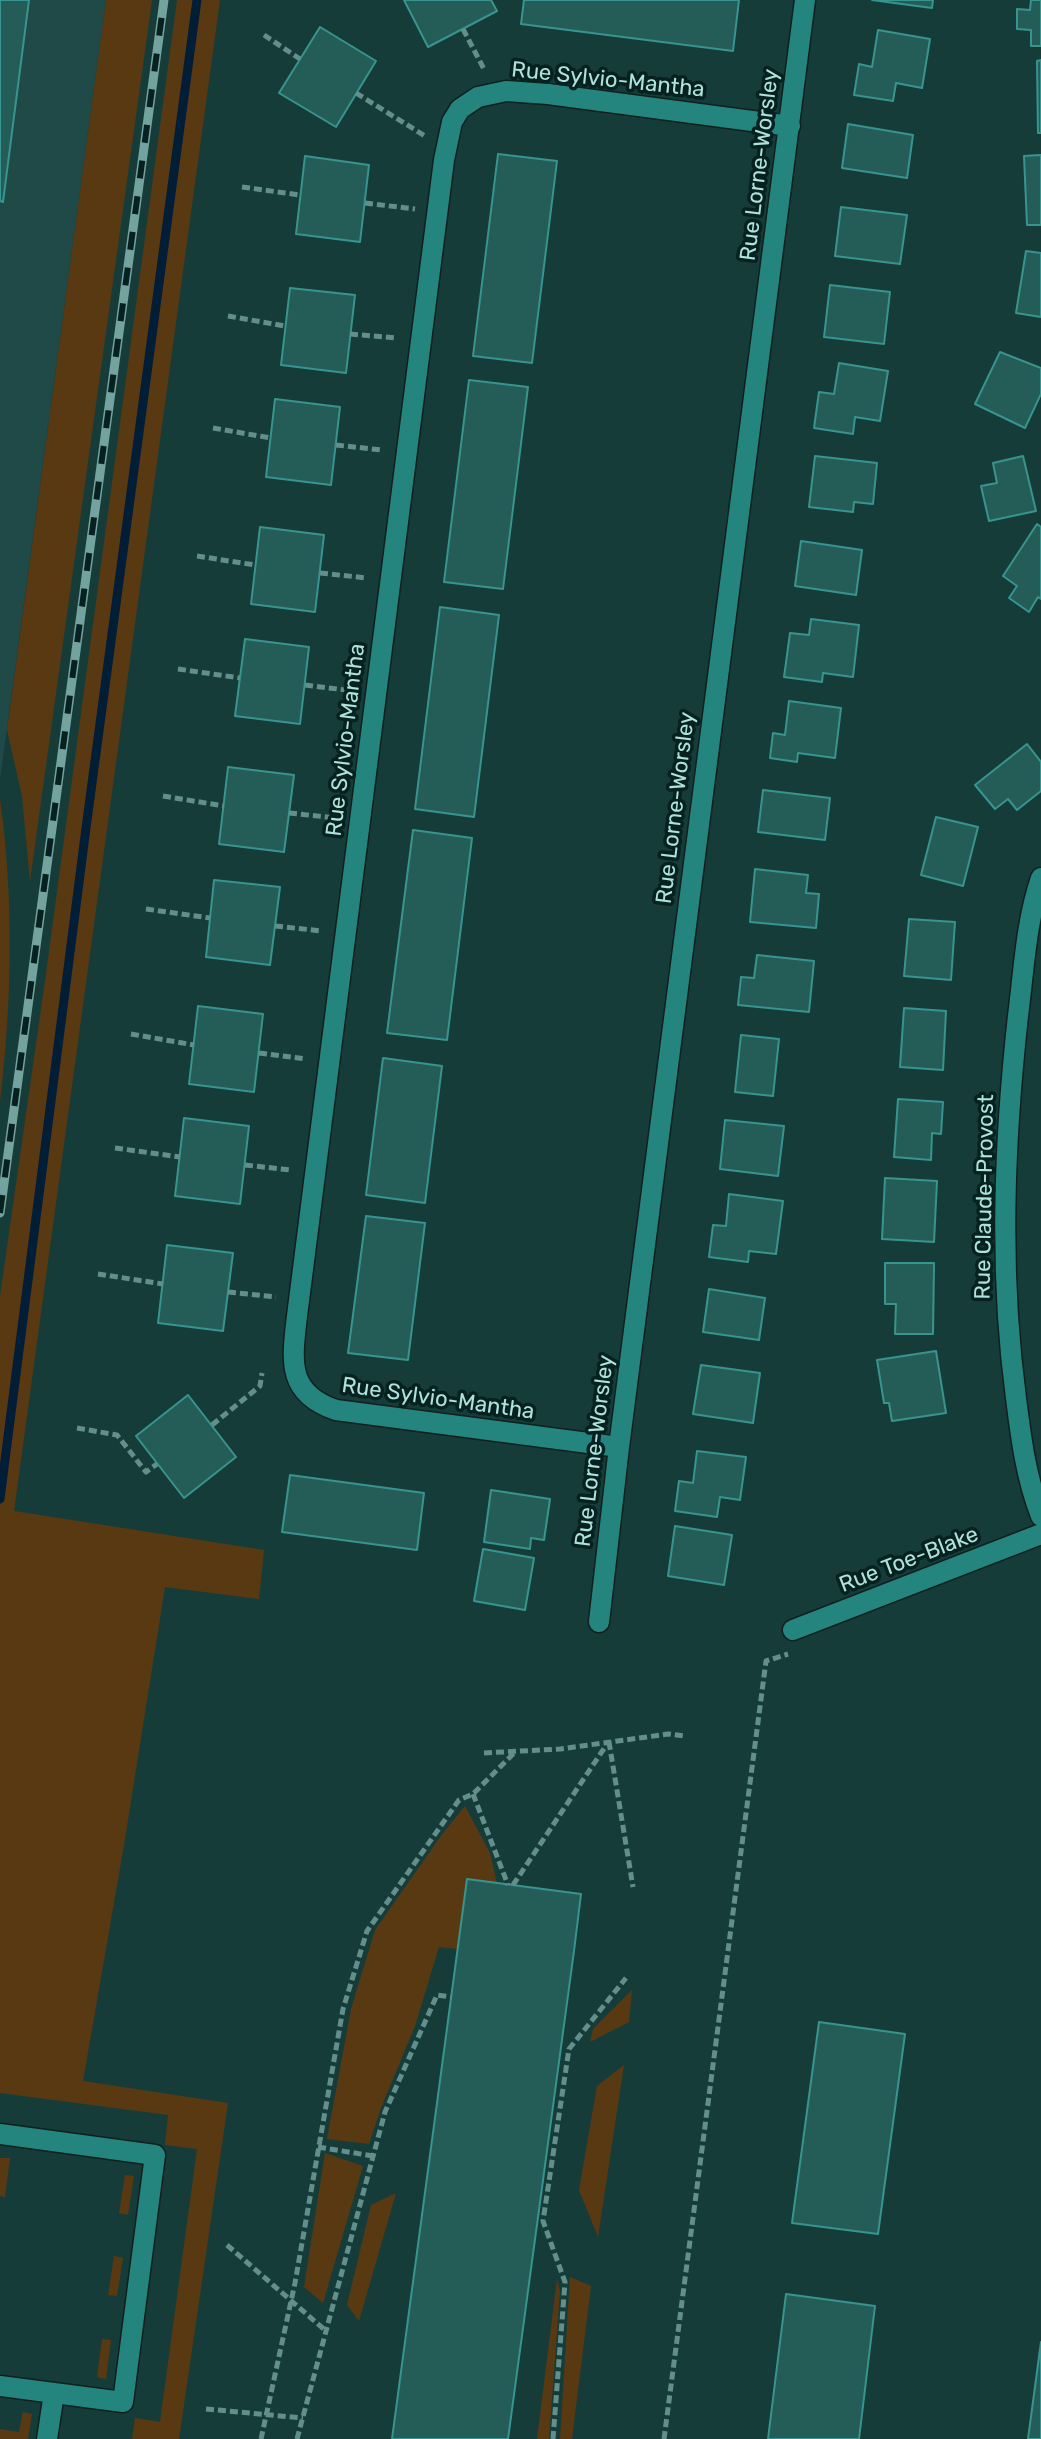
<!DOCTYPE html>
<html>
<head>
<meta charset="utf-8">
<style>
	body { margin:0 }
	canvas { display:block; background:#163c39 }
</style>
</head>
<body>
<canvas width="1041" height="2439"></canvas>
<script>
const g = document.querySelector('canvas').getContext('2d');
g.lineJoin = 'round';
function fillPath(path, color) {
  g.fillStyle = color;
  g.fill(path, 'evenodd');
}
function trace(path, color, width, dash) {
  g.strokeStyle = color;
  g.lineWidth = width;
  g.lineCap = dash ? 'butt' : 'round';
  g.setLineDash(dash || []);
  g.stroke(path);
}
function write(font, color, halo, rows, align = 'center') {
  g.font = font + ' Rubik,sans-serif';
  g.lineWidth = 7;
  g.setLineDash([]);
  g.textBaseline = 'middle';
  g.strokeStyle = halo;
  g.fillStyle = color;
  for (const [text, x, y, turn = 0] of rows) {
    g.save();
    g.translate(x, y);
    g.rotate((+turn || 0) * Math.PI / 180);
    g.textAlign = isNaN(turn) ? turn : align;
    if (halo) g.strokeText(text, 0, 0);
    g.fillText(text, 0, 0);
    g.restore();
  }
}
fillPath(new Path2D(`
	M 0,0 L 106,0 L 0,779 Z`), '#1f4a47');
fillPath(new Path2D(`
	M 106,0 L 152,0 L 30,881 L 22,796 L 7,730 Z
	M 177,0 L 220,0 L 14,1511 L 264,1550 L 259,1599 L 165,1587 L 124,1845 L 83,2081 L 228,2103 L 179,2439 L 132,2439 L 135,2418 L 160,2422 L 197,2149 L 165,2145 L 168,2115 L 0,2093 L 0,1296 L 45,981 Z
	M 0,799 C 14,900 12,1001 0,1101 Z
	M 465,1806 L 490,1853 L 497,1883 L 467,1879 L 458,1949 L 439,1947 L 415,2026 L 381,2108 L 369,2144 L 327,2139 L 351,2009 L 375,1930 L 443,1833 Z
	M 632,1990 L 629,2022 L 590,2042 L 593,2029 Z
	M 624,2065 L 598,2237 L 579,2190 L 597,2086 Z
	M 325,2153 L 363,2166 L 323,2303 L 304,2287 Z
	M 0,2158 L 10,2158 L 5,2197 L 0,2196 Z
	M 125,2175 L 134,2176 L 128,2215 L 119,2213 Z
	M 396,2193 L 359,2321 L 347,2305 L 371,2205 Z
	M 114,2256 L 123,2258 L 117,2296 L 108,2295 Z
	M 570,2277 L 591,2286 L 572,2439 L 560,2439 Z
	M 557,2279 L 560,2291 L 549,2439 L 537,2439 Z
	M 102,2339 L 111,2340 L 106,2379 L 97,2377 Z
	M 23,2412 L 32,2414 L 28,2439 L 0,2439 L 0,2429 L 19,2432 Z`), '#593911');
trace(new Path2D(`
	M 0,1499 L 86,828 L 197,0`), '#021e37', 9);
const building = new Path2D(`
	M 0,0 L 29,0 L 3,202 L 0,201 Z
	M 404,0 L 491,0 L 497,11 L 428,47 Z
	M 524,0 L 739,0 L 733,51 L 521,24 Z
	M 872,0 L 933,0 L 932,8 Z
	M 1031,0 L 1041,0 L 1041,46 L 1031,46 L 1031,30 L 1017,29 L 1017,9 L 1030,10 Z
	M 320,27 L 376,61 L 336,127 L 279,93 Z
	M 878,30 L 930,39 L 922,88 L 896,83 L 893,101 L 854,95 L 859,64 L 872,67 Z
	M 1041,60 L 1041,133 L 1038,133 L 1037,61 Z
	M 848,124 L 913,135 L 907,178 L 842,168 Z
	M 498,154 L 557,161 L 532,363 L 473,356 Z
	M 1041,155 L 1041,225 L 1027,225 L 1024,156 Z
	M 305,156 L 369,165 L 360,242 L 296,234 Z
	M 841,207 L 907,215 L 900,264 L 835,256 Z
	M 1026,251 L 1041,253 L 1041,317 L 1016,313 Z
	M 830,285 L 890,292 L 884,344 L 824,337 Z
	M 290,288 L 355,295 L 346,373 L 281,365 Z
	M 1000,352 L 1041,368 L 1041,394 L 1025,428 L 975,404 Z
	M 839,363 L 888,371 L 880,421 L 855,417 L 853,434 L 814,428 L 819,392 L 834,394 Z
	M 469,380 L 528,387 L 503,589 L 444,582 Z
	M 275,399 L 340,407 L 331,485 L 266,477 Z
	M 815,456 L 877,463 L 873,504 L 854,502 L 853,512 L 809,507 Z
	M 1023,456 L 1036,511 L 989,521 L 981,486 L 997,483 L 993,463 Z
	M 1037,524 L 1041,527 L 1041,599 L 1038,597 L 1029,612 L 1009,598 L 1017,586 L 1003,576 Z
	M 260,527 L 324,535 L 315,612 L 251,604 Z
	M 801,541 L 862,550 L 856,595 L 795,586 Z
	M 440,607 L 499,615 L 474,817 L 415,809 Z
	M 811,619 L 859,625 L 853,677 L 823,673 L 822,682 L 784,677 L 790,633 L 809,635 Z
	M 245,639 L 309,647 L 300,724 L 235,716 Z
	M 789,701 L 841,708 L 835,758 L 798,753 L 797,762 L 770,758 L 773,733 L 785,735 Z
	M 1027,744 L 1041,762 L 1041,791 L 1017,810 L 1008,799 L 995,809 L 975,785 Z
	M 228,767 L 294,775 L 284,852 L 219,844 Z
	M 763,790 L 830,798 L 825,840 L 758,832 Z
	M 936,817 L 978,827 L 963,886 L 921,875 Z
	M 413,830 L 472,838 L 447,1040 L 387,1033 Z
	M 755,869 L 808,875 L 806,893 L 819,894 L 816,928 L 750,922 Z
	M 214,880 L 280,887 L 270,965 L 206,957 Z
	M 909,919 L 955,922 L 951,980 L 904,976 Z
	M 757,955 L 814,961 L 809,1012 L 738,1005 L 741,977 L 754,978 Z
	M 198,1006 L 263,1014 L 254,1092 L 189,1084 Z
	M 904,1008 L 946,1011 L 943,1070 L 900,1067 Z
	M 741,1035 L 779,1039 L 773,1096 L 735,1092 Z
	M 383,1058 L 442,1066 L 425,1203 L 366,1195 Z
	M 898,1099 L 943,1102 L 941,1134 L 932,1133 L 931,1160 L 894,1157 Z
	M 184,1118 L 249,1126 L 240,1204 L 175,1196 Z
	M 725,1120 L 784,1126 L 778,1176 L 720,1169 Z
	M 885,1178 L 937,1181 L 934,1242 L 882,1239 Z
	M 729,1194 L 783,1201 L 776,1254 L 749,1251 L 748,1262 L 709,1257 L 713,1225 L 726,1226 Z
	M 366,1216 L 425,1223 L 408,1360 L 348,1353 Z
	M 167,1245 L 233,1253 L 223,1331 L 158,1323 Z
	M 885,1263 L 934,1263 L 933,1334 L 895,1334 L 896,1304 L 885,1304 Z
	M 709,1289 L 765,1298 L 759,1340 L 703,1332 Z
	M 936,1351 L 946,1413 L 892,1421 L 889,1403 L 884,1403 L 877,1360 Z
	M 701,1365 L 760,1373 L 753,1423 L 693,1414 Z
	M 188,1395 L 236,1457 L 184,1498 L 136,1436 Z
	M 697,1451 L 746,1457 L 740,1500 L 720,1497 L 717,1517 L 675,1511 L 679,1481 L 693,1483 Z
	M 290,1475 L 424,1493 L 417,1550 L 282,1532 Z
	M 491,1490 L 550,1499 L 544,1540 L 531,1538 L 530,1549 L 484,1542 Z
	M 675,1526 L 732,1535 L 724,1585 L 668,1576 Z
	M 483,1549 L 534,1558 L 525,1610 L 474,1601 Z
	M 467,1879 L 581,1894 L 574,1951 L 508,2439 L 392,2439 Z
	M 819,2022 L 905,2034 L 878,2234 L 792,2223 Z
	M 786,2294 L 875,2306 L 859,2439 L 768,2439 Z
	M 1041,2342 L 1041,2439 L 1028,2439 Z`);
fillPath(building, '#245c58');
trace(building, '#37948e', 2);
const minor = new Path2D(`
	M 1041,878 C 1026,922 1024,969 1018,1016 C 1004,1143 999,1271 1016,1398 C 1021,1438 1026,1478 1041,1516
	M 619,1447 L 336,1410 C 286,1393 292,1360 297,1316 L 444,160 L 452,122 L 460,109 L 478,97 L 506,91 L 548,94 L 790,126
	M 599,1622 L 619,1447 L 805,0
	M 793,1630 L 1041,1534
	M 0,2134 L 155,2155 L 123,2402 L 0,2386
	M 47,2439 L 54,2393`);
trace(minor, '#10201e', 23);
trace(new Path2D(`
	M 463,29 L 485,71
	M 264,35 L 300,59
	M 356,93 L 425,136
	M 242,187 L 300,195
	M 365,203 L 415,209
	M 228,316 L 285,326
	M 350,334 L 397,338
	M 213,428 L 271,438
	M 336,445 L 382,450
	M 197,556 L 255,565
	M 320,573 L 367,578
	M 178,669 L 240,678
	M 305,685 L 354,691
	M 163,796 L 224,806
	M 289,813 L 336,818
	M 146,909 L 210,918
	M 275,926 L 322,931
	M 131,1034 L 194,1045
	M 259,1053 L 306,1059
	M 115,1148 L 180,1157
	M 245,1165 L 291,1170
	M 98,1274 L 163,1284
	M 228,1292 L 276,1297
	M 212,1425 L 260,1386 L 262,1373
	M 77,1428 L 117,1435 L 146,1472 L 157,1464
	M 609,1742 L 633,1887
	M 484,1753 L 560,1749 L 668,1734 L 684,1736
	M 473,1794 L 508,1885
	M 513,1885 L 609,1741
	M 318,2147 L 373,2156
	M 227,2245 L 326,2331
	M 206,2409 L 303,2418
	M 261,2439 L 295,2283 L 343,2009 L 367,1931 L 459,1800 L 473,1794 L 515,1752
	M 297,2439 L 385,2112 L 437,1995 L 451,1997
	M 553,2439 L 565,2282 L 543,2221 L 569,2049 L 626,1978
	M 664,2439 L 766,1661 L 788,1654`), '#628f8b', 5, [8, 4]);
trace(minor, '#24857f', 20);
const rail = new Path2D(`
	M 0,1213 L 164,0`);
trace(rail, '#74a39f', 9);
trace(rail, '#06211f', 6, [18]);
write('22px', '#aee3dd', '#06211f', [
	["Rue Sylvio-Mantha",608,80,6],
	["Rue Lorne-Worsley",760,165,-83],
	["Rue Sylvio-Mantha",346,740,-83],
	["Rue Lorne-Worsley",676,808,-83],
	["Rue Claude-Provost",985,1197,-89],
	["Rue Sylvio-Mantha",438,1399,8],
	["Rue Lorne-Worsley",595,1451,-83],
	["Rue Toe-Blake",909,1560,-21]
]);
</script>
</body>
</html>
